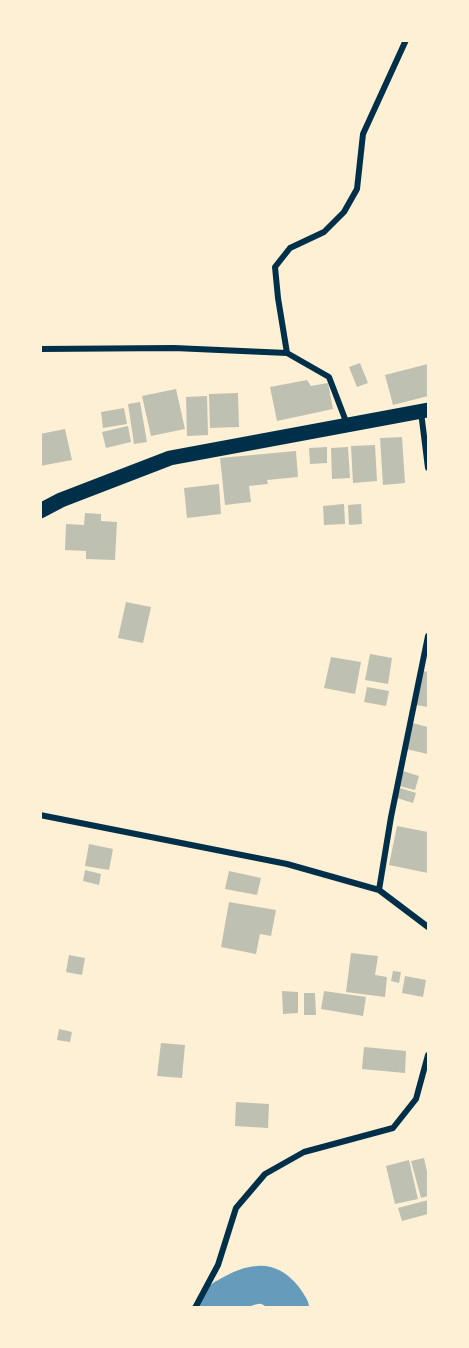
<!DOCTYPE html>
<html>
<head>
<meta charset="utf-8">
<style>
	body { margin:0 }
	#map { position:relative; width:469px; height:1348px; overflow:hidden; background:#fdf0d5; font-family:"Open Sans",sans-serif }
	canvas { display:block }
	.frame { position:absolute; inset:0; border:42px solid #fdf0d5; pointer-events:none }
</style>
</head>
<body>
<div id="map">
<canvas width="469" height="1348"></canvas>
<div class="frame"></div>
</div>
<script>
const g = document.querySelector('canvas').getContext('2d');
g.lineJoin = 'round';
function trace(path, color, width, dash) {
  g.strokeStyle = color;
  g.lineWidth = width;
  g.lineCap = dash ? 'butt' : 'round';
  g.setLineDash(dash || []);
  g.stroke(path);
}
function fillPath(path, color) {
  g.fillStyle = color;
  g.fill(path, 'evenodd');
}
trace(new Path2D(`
	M 216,1308 C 220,1299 227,1297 234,1293 C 260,1279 275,1282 290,1308`), '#669bbc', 38);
fillPath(new Path2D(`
	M 360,363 L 368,383 L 357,387 L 349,367 Z
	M 428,364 L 428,396 L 393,405 L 385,375 Z
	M 307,380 L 311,386 L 328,383 L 333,409 L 277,421 L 270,387 Z
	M 176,389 L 185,429 L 151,436 L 142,396 Z
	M 238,393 L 239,427 L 210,428 L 209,394 Z
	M 207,396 L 208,435 L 187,436 L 186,397 Z
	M 140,402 L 147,442 L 134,444 L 128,404 Z
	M 124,408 L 127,424 L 103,428 L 101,412 Z
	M 128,426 L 131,442 L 106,448 L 102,432 Z
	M 65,429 L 72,460 L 40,466 L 40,434 Z
	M 402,437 L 405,483 L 383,485 L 380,438 Z
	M 375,445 L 377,481 L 353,483 L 351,446 Z
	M 327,447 L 327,463 L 310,464 L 309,448 Z
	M 348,447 L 350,478 L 332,479 L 331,448 Z
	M 296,451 L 298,477 L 267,480 L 268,484 L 249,486 L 251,502 L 225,505 L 220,458 Z
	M 219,484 L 221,514 L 187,518 L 184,488 Z
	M 344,504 L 345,524 L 324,525 L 323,506 Z
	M 361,504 L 362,524 L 349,525 L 348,505 Z
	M 85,513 L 101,514 L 101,521 L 117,522 L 115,560 L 86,559 L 86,551 L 65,550 L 66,524 L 84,525 Z
	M 126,602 L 151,607 L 143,643 L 118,638 Z
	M 370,654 L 392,658 L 388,684 L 365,680 Z
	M 331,657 L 361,662 L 355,694 L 324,688 Z
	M 423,671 L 428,672 L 428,707 L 416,705 Z
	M 367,687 L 389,691 L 386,706 L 364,702 Z
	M 412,723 L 428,727 L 428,754 L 406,749 Z
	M 403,771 L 419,776 L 415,790 L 399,786 Z
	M 400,788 L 416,793 L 413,803 L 397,798 Z
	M 397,826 L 428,832 L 428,873 L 389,865 Z
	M 89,844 L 113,849 L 109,870 L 85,866 Z
	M 85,870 L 101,874 L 99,885 L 83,881 Z
	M 229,871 L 261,878 L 257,895 L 225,889 Z
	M 229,902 L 276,910 L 271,936 L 260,934 L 256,954 L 221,947 Z
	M 351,953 L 378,956 L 375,975 L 387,977 L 385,997 L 346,992 Z
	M 69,955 L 85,958 L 82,975 L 66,972 Z
	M 393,971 L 401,972 L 399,983 L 391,981 Z
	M 405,976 L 426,980 L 423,997 L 402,993 Z
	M 282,991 L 298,992 L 298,1013 L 283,1014 Z
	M 324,991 L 366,997 L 363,1016 L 321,1009 Z
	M 304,993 L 315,993 L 316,1015 L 304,1015 Z
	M 59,1029 L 72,1032 L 70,1042 L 57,1040 Z
	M 161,1043 L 185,1045 L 182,1078 L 157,1076 Z
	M 364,1047 L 406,1051 L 405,1073 L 362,1069 Z
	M 236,1102 L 269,1104 L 268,1128 L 235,1126 Z
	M 424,1158 L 428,1176 L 428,1196 L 421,1198 L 411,1161 Z
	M 409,1160 L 418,1199 L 395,1204 L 386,1166 Z
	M 428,1200 L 428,1214 L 402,1221 L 398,1208 Z`), '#bec0b2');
trace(new Path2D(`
	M 40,349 L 174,348 L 287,353 L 329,377 L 347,424
	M 287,353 L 278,298 L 275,267 L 290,248 L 324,232 L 344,212 L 357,189 L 363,134 L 406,40
	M 421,412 L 428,468
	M 40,815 L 287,864 L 379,890 L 428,927
	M 379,890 L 391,817 L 428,636
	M 195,1308 L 218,1265 L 236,1208 L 265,1174 L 304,1152 L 393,1128 L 416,1099 L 428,1055`), '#003049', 6);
trace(new Path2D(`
	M 40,511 L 61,500 L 170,458 L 428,410`), '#003049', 15);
</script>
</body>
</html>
